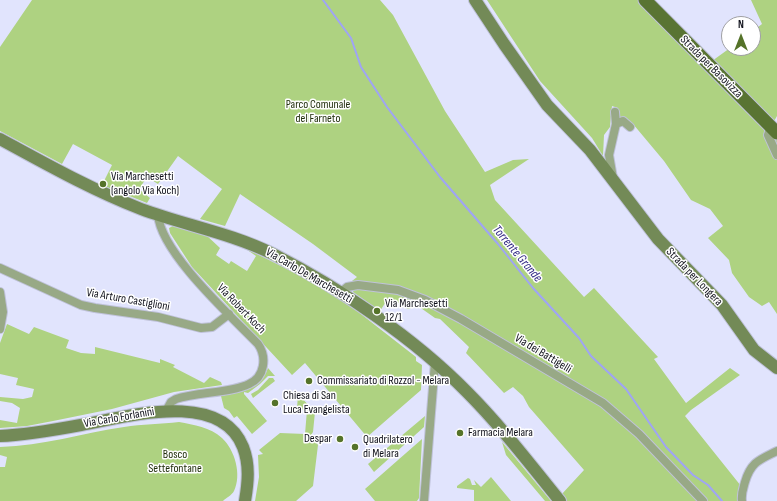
<!DOCTYPE html>
<html>
<head>
<meta charset="utf-8">
<style>
	body { margin:0 }
	#map { position:relative; width:777px; height:501px; overflow:hidden; background:#e1e4fd; font-family:"Sofia Sans Condensed",sans-serif }
	canvas { display:block }
	.north { position:absolute; left:721px; top:16px; width:40px; height:40px; box-sizing:border-box; background:#fff; border:1px solid #9f9fa3; border-radius:50%; rotate:0deg; font-size:11px; font-weight:700; line-height:16px; text-align:center; color:#0f101a }
	.north::after { content:''; display:block; margin:auto; width:14px; height:18px; background:#557329; clip-path:polygon(50% 0,100% 100%,50% 72%,0 100%) }
</style>
</head>
<body>
<div id="map">
<canvas width="777" height="501"></canvas>
<div class="north">N</div>
</div>
<script>
const g = document.querySelector('canvas').getContext('2d');
g.lineJoin = 'round';
function fillPath(path, color) {
  g.fillStyle = color;
  g.fill(path, 'evenodd');
}
function trace(path, color, width, dash) {
  g.strokeStyle = color;
  g.lineWidth = width;
  g.lineCap = dash ? 'butt' : 'round';
  g.setLineDash(dash || []);
  g.stroke(path);
}
function write(font, color, halo, rows, align = 'center') {
  g.font = font + ' "Sofia Sans Condensed",sans-serif';
  g.lineWidth = 3;
  g.setLineDash([]);
  g.textBaseline = 'middle';
  g.strokeStyle = halo;
  g.fillStyle = color;
  for (const [text, x, y, turn = 0] of rows) {
    g.save();
    g.translate(x, y);
    g.rotate((+turn || 0) * Math.PI / 180);
    g.textAlign = isNaN(turn) ? turn : align;
    if (halo) g.strokeText(text, 0, 0);
    g.fillText(text, 0, 0);
    g.restore();
  }
}
fillPath(new Path2D(`
	M 32,0 L 380,0 L 393,15 L 445,111 L 485,172 L 513,160 L 529,159 L 490,185 L 495,200 L 584,297 L 594,288 L 658,357 L 654,359 L 686,403 L 730,368 L 740,375 L 691,410 L 685,416 L 741,486 L 740,501 L 708,501 L 650,440 L 609,404 L 392,285 L 352,281 L 357,277 L 313,244 L 240,194 L 225,226 L 200,219 L 222,189 L 178,156 L 158,184 L 147,177 L 139,189 L 150,198 L 147,203 L 102,185 L 112,165 L 73,144 L 62,164 L 0,131 L 0,47 Z
	M 487,0 L 639,0 L 777,138 L 777,314 L 769,302 L 762,306 L 749,297 L 732,273 L 729,260 L 708,238 L 723,226 L 710,209 L 691,200 L 664,161 L 633,124 L 628,120 L 619,118 L 618,108 L 612,106 L 610,127 L 604,135 L 603,156 L 592,138 L 540,81 Z
	M 751,0 L 777,0 L 777,116 L 773,123 L 712,61 L 730,48 L 753,48 L 753,31 L 762,24 Z
	M 175,225 L 204,233 L 220,248 L 216,255 L 229,264 L 231,261 L 247,271 L 256,256 L 243,247 L 313,282 L 357,311 L 416,357 L 416,361 L 422,365 L 421,390 L 367,437 L 305,363 L 292,375 L 192,267 L 170,233 L 169,228 Z
	M 354,288 L 396,292 L 421,301 L 447,315 L 595,402 C 634,430 666,466 699,501 L 566,501 L 561,495 L 584,470 L 529,407 L 523,396 L 513,387 L 504,393 L 466,353 L 469,347 L 440,319 L 435,318 L 418,306 L 408,309 L 389,297 L 380,311 L 353,292 Z
	M 7,324 L 29,334 L 34,327 L 69,340 L 66,348 L 81,353 L 95,354 L 95,347 L 160,363 L 160,359 L 175,365 L 173,367 L 204,383 L 210,377 L 221,382 L 222,385 L 174,392 L 112,409 L 53,421 L 27,426 L 0,428 L 0,420 L 17,423 L 20,408 L 12,403 L 0,401 L 0,397 L 23,399 L 32,397 L 34,389 L 16,385 L 18,378 L 0,374 L 0,343 Z
	M 268,368 L 275,376 L 268,376 L 260,384 L 248,393 L 244,392 L 244,394 L 267,421 L 252,434 L 237,416 L 234,418 L 229,411 L 224,408 L 221,396 C 242,392 260,390 268,368 Z
	M 269,378 L 273,378 L 275,381 L 253,398 L 251,394 L 258,390 Z
	M 298,394 L 315,412 L 313,432 L 311,435 L 318,445 L 313,486 L 296,501 L 255,501 L 259,477 L 258,455 L 263,454 L 259,450 L 280,433 L 305,434 L 307,410 L 297,409 Z
	M 425,416 L 424,427 L 374,472 L 368,464 Z
	M 179,422 C 194,425 210,427 222,438 C 235,450 242,475 234,491 C 232,495 226,498 223,501 L 0,501 L 0,467 L 5,467 L 7,457 L 0,455 L 0,447 C 43,446 82,433 124,427 C 142,424 161,424 179,422 Z
	M 422,439 L 419,498 L 417,501 L 375,501 L 365,489 Z
	M 502,442 L 551,501 L 545,501 L 506,455 Z
	M 491,477 L 511,501 L 474,501 L 474,490 L 457,488 L 457,486 L 468,478 L 470,479 L 472,485 L 476,485 L 474,480 L 481,487 Z`), '#aed281');
trace(new Path2D(`
	M 323,0 L 351,38 L 361,67 L 387,107 L 440,177 L 498,244 L 533,288 L 579,338 L 591,356 L 626,389 L 666,447 L 693,475 L 708,485 L 722,501`), '#9fa4f5', 2);
const street = new Path2D(`
	M 615,112 L 616,124
	M 771,127 L 768,135 L 777,155
	M 613,178 L 609,155 L 616,124 L 623,121 L 630,127
	M 158,215 C 161,253 231,316 258,344 C 267,357 265,377 249,384 C 231,393 197,392 176,399 L 171,402 L 166,411
	M 0,268 L 81,305 L 95,308 L 158,317 L 201,328 L 212,327 L 229,314
	M 0,292 L 3,312 L 0,329
	M 341,292 L 347,287 L 358,285 L 398,290 L 425,300 L 461,319 L 603,403 L 639,434 L 703,501
	M 424,501 L 435,362
	M 742,501 C 741,494 743,489 745,482 C 751,462 759,460 777,451`);
const secondary = new Path2D(`
	M 475,0 L 504,44 L 547,105 L 590,150 L 658,239 L 722,305 L 754,350 L 777,368
	M 0,139 C 46,164 92,190 141,209 C 184,225 231,233 273,254 C 340,288 414,338 467,392 C 500,425 530,464 560,501
	M 0,436 C 27,435 54,430 81,425 C 126,417 220,389 243,447 C 250,465 248,483 245,501`);
const primary = new Path2D(`
	M 645,0 L 777,133`);
trace(street, '#bfc2d9', 10);
trace(secondary, '#bfc2d9', 14);
trace(primary, '#bfc2d9', 15);
trace(street, '#98a986', 8);
trace(secondary, '#738a57', 12);
trace(primary, '#597433', 13);
for (const [x, y, r, color] of [
	[103,184,4,"#557329"],
	[377,311,4,"#557329"],
	[309,381,4,"#557329"],
	[275,403,4,"#557329"],
	[460,433,4,"#557329"],
	[340,439,4,"#557329"],
	[355,447,4,"#557329"]
]) {
  const dot = new Path2D();
  dot.arc(x, y, r, 0, 2 * Math.PI);
  g.fillStyle = color;
  g.fill(dot);
  trace(dot, '#fff', 1.5);
}
write('12px', '#0f101a', '#fff', [
	["Strada per Basovizza",711,67,45],
	["Via Carlo De Marchesetti",309,276,30],
	["Strada per Longera",694,277,46],
	["Via Arturo Castiglioni",128,300,10],
	["Via Robert Koch",241,309,46],
	["Via dei Battigelli",543,354,31],
	["Via Carlo Forlanini",119,418,-10]
]);
write('12px', '#212f0c', '#fff', [
	["Parco Comunale",318,105],
	["del Farneto",318,119],
	["Bosco",175,455],
	["Settefontane",175,469]
]);
write('12px', '#0f101a', '#fff', [
	["Via Marchesetti",111,177],
	["(angolo Via Koch)",111,191],
	["Via Marchesetti",385,304],
	["12/1",385,318],
	["Commissariato di Rozzol - Melara",317,381],
	["Chiesa di San",283,396],
	["Luca Evangelista",283,410],
	["Farmacia Melara",468,433],
	["Despar",332,439,"right"],
	["Quadrilatero",363,440],
	["di Melara",363,454]
], 'left');
write('italic 13px', '#322984', '#fff', [
	["Torrente Grande",517,254,50]
]);
</script>
</body>
</html>
